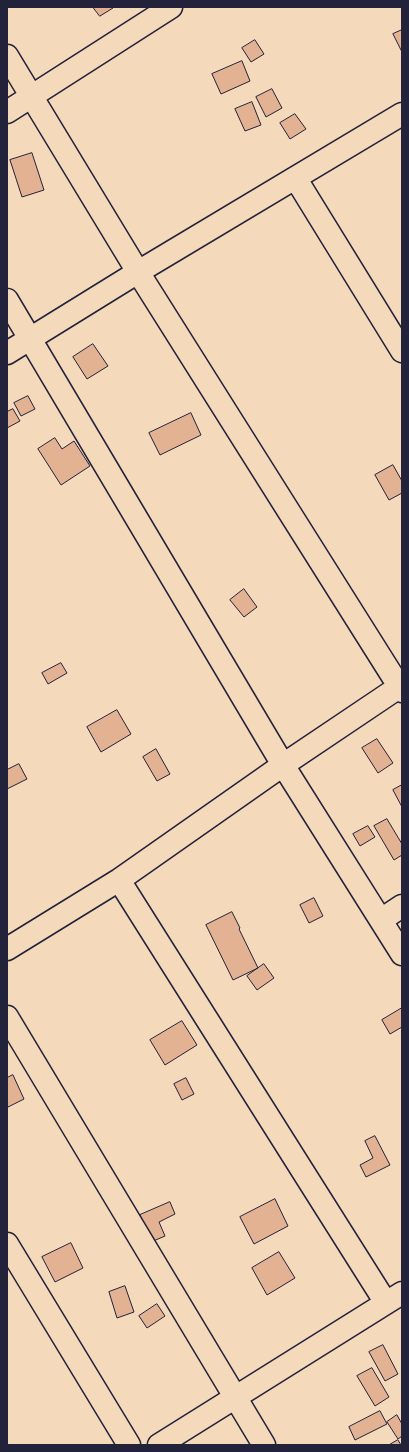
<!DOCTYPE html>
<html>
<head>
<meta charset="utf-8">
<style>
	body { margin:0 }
	#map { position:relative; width:409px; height:1452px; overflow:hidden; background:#f4d9ba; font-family:Kalam,sans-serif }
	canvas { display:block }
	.frame { position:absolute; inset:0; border:8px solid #22223b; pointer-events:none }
</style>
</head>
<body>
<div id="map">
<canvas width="409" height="1452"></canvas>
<div class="frame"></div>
</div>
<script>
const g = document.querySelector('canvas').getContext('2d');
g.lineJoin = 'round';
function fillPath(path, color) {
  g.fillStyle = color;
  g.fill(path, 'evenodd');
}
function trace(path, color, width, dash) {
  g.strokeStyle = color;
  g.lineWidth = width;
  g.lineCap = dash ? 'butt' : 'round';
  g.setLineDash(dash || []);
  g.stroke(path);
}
const building = new Path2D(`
	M 93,7 L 112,7 L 113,8 L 100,16 Z
	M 402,30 L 402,52 L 393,34 Z
	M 255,40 L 264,54 L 251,62 L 242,48 Z
	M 242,61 L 250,81 L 221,94 L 212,74 Z
	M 272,89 L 282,108 L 266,117 L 256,97 Z
	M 252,102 L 261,125 L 245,131 L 235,109 Z
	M 295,114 L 306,129 L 290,139 L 280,123 Z
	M 32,153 L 44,190 L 22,197 L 10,160 Z
	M 93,344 L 108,366 L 87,379 L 73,357 Z
	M 28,396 L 35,409 L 21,416 L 14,403 Z
	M 13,409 L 20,421 L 7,428 L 7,412 Z
	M 191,413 L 201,435 L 160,455 L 149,433 Z
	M 55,438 L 62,449 L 74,441 L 90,466 L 61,485 L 38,449 Z
	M 393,465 L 402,481 L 402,493 L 389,500 L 375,475 Z
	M 244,589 L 257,607 L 244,617 L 230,600 Z
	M 61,663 L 67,673 L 48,684 L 42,673 Z
	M 117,710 L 131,734 L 101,752 L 87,727 Z
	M 377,739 L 393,763 L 378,773 L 362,748 Z
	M 156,749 L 170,774 L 157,781 L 143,757 Z
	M 19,764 L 27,779 L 7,789 L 7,770 Z
	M 402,785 L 402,807 L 393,790 Z
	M 387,819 L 402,844 L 402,855 L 394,860 L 374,826 Z
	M 368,826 L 375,837 L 360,846 L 353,834 Z
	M 314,898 L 323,916 L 309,923 L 300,905 Z
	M 232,912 L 240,928 L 239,929 L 258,968 L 233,980 L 206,925 Z
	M 264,964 L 274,978 L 257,990 L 247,976 Z
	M 402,1008 L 402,1027 L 390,1034 L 382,1020 Z
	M 182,1021 L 197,1045 L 165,1065 L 150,1040 Z
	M 13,1075 L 24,1099 L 8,1107 L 7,1104 L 7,1078 Z
	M 186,1078 L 194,1094 L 182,1100 L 174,1084 Z
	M 375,1136 L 390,1165 L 366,1177 L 360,1165 L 373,1158 L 365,1141 Z
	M 275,1199 L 288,1226 L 254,1244 L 240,1217 Z
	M 170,1202 L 175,1214 L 159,1222 L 165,1236 L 151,1242 L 140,1215 Z
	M 71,1243 L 83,1268 L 55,1282 L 42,1257 Z
	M 279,1252 L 295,1278 L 267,1295 L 252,1268 Z
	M 125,1286 L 134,1312 L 117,1318 L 109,1292 Z
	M 157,1304 L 165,1316 L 147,1328 L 139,1316 Z
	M 383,1345 L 398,1374 L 385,1381 L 369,1352 Z
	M 372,1368 L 389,1397 L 375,1406 L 357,1376 Z
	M 380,1411 L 387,1424 L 355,1440 L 349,1427 Z
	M 397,1415 L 402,1424 L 402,1436 L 398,1439 L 387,1422 Z
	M 398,1440 L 401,1445 L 389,1445 Z`);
fillPath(building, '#e2b293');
trace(building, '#22223b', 1);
const minor = new Path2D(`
	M 7,56 L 138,272 L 402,691
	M 7,112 L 171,7
	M 296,179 L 402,351
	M 7,300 L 283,765 L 402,954
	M 7,353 L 138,272 L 402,114
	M 119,880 L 386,1303
	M 381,920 L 402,906
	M 7,949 L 119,880 L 283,765 L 402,685
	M 7,1017 L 264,1445
	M 7,1244 L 129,1445
	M 159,1445 L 402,1293`);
trace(minor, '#22223b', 25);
trace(minor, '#f4d9ba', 22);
</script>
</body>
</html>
